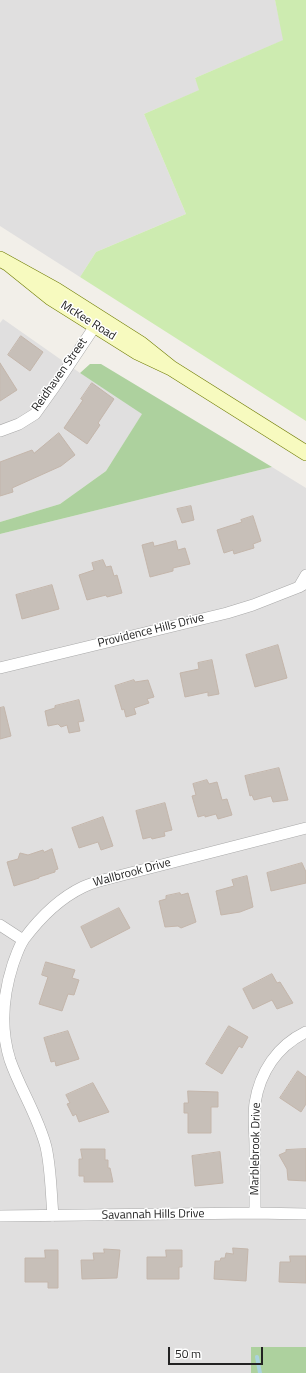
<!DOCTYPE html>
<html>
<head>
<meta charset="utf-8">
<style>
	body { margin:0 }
	#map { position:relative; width:306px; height:1373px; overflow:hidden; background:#f2efe9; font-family:"Titillium Web",sans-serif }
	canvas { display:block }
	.scale { position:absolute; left:168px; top:1347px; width:95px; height:18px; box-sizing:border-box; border:2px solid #222; border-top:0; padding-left:5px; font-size:12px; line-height:14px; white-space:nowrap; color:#222; -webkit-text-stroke:3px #fff; paint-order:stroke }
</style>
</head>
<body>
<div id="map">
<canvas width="306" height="1373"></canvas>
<div class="scale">50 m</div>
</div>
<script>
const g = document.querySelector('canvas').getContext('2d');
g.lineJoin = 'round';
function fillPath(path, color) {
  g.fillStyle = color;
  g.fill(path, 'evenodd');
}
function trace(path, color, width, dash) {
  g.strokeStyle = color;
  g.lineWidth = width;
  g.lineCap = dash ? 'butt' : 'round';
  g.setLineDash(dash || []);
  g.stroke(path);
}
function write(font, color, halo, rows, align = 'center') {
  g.font = font + ' "Titillium Web",sans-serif';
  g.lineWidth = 3;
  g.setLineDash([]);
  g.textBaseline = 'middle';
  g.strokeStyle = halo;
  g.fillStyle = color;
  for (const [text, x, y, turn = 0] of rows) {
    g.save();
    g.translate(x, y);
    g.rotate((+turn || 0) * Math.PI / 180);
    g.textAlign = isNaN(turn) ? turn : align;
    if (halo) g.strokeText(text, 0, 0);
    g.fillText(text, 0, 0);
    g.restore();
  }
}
fillPath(new Path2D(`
	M 0,0 L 275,0 L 284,40 L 195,78 L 200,90 L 144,114 L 186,214 L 96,252 L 80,277 L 0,226 Z
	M 3,319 L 80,373 L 143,413 L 106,471 L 60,504 L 0,522 L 0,323 Z
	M 272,467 L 306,488 L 306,1347 L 251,1347 L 251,1373 L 0,1373 L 0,534 Z`), '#e0dfdf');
fillPath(new Path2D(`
	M 275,0 L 306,0 L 306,421 L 80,277 L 96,252 L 186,214 L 144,114 L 199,90 L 195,78 L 283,40 Z`), '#cdebb0');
fillPath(new Path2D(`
	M 90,364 L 101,364 L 272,467 L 0,534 L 0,522 L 60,504 L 106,471 L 142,414 L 80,373 Z
	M 251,1347 L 306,1347 L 306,1373 L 251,1373 Z`), '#add19e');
trace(new Path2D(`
	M 257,1357 L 260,1373`), '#aad3df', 4);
const building = new Path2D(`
	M 21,336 L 43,352 L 30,371 L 8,355 Z
	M 0,363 L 17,390 L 0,401 Z
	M 92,383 L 114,399 L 98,423 L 100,425 L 87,444 L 64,428 L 83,400 L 81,399 Z
	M 59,433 L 75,455 L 61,466 L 12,488 L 13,492 L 0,496 L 0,462 L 32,450 L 34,453 Z
	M 191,506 L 194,520 L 182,523 L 177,509 Z
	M 253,516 L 261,541 L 253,544 L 254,548 L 234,554 L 233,550 L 224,553 L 217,530 L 242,522 L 241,520 Z
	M 176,541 L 178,550 L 185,548 L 190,564 L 173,568 L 173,571 L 150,577 L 142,545 L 153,542 L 154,546 Z
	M 103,560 L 106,567 L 111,566 L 114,576 L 117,575 L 122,593 L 107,597 L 106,595 L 87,600 L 79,575 L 94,570 L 92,563 Z
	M 52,585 L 59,609 L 22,619 L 16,595 Z
	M 278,645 L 287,678 L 255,687 L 246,655 Z
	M 212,660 L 219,694 L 208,696 L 208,692 L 185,697 L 180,673 L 199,669 L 198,663 Z
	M 134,680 L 135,682 L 148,680 L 154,697 L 147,699 L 149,703 L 134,708 L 136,714 L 126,717 L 124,709 L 122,710 L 115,686 Z
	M 79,700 L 84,721 L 78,722 L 80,731 L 69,733 L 67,725 L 61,727 L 58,724 L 48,726 L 45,711 L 55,708 L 55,706 Z
	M 4,707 L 11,736 L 0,739 L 0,708 Z
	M 279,768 L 288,800 L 273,802 L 271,796 L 254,800 L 252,795 L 250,796 L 245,776 Z
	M 207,780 L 209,784 L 217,782 L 222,800 L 227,799 L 232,815 L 218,819 L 216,814 L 205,817 L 205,815 L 198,817 L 192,796 L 196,795 L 193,784 Z
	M 165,803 L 172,830 L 164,832 L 165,836 L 152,839 L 151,837 L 143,839 L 136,811 Z
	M 103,817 L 113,846 L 101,850 L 98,842 L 79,848 L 72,828 Z
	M 52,849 L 58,869 L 55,870 L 55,872 L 39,877 L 39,878 L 14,886 L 7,862 L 18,859 L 20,853 L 28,855 L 43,850 L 44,852 Z
	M 302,863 L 306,872 L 306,883 L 271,891 L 267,873 Z
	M 247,876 L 253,907 L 240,912 L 221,915 L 216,891 L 234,886 L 232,880 Z
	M 180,893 L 181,895 L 188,893 L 196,922 L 181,928 L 178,926 L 165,927 L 159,901 L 166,899 L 166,896 Z
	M 119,908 L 130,928 L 91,948 L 81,927 Z
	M 46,962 L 75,970 L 72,978 L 79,980 L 74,995 L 68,994 L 62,1011 L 39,1004 L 48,977 L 42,975 Z
	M 272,974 L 277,983 L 280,982 L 293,1003 L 277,1009 L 272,1000 L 253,1009 L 243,989 Z
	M 229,1026 L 248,1037 L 242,1048 L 239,1046 L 222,1074 L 206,1064 Z
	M 68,1031 L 79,1059 L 56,1066 L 55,1061 L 51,1062 L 44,1038 Z
	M 298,1071 L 306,1077 L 306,1104 L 301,1112 L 280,1098 Z
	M 93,1083 L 109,1112 L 79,1122 L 76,1114 L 73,1116 L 67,1104 L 70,1103 L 66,1095 Z
	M 188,1091 L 218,1092 L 218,1107 L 211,1107 L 211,1133 L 188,1133 L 188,1113 L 184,1113 L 184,1103 L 188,1103 Z
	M 81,1149 L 105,1149 L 105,1160 L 108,1160 L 108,1168 L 110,1168 L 113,1182 L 84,1182 L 84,1176 L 79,1176 L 79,1159 L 82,1159 Z
	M 306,1149 L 306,1181 L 288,1180 L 287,1169 L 279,1155 L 286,1152 L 286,1150 Z
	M 220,1152 L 223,1183 L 195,1186 L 192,1156 Z
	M 233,1248 L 248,1249 L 246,1281 L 214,1279 L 215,1261 L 220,1261 L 221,1258 L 225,1258 L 226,1253 L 233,1254 Z
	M 104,1249 L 120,1250 L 117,1278 L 82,1279 L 81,1260 L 94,1260 L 93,1253 L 104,1253 Z
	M 45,1250 L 58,1250 L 58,1288 L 48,1288 L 48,1282 L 25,1282 L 25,1258 L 45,1258 Z
	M 166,1250 L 182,1250 L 182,1267 L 179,1267 L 179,1279 L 147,1279 L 147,1257 L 166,1257 Z
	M 290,1256 L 306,1256 L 306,1283 L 279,1282 L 280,1262 L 290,1262 Z`);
fillPath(building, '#c7bfb8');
trace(building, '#c4b6ab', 1);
const street = new Path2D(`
	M 0,431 L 19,424 L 35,414 L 55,386 L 95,326
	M 306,575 L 299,587 L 306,583
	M 0,668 L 227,613 L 253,605 L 299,587
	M 0,925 L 23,940
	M 255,1213 C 255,1191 255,1168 255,1146 C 255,1132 253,1117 255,1103 C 260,1072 277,1046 306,1032
	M 0,1216 L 255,1213 L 306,1214
	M 53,1216 C 51,1193 51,1169 46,1147 C 38,1116 20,1089 10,1060 C 0,1028 3,995 13,964 C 16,956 19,946 24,939 C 39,919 60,898 83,887 C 89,884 96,882 103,880 L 306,828`);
const secondary = new Path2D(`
	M 0,259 L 56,290 L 141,344 L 171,368 L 137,352 L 51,298 L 10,265
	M 171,368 L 306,453`);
trace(street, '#a9a9a9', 12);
trace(secondary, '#707d05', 16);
trace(street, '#fff', 11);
trace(secondary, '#f7fabf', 15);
write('12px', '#222', '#fff', [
	["McKee Road",88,321,32],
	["Reidhaven Street",60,375,-55],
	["Providence Hills Drive",151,631,-14],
	["Wallbrook Drive",132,873,-15],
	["Marblebrook Drive",256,1149,-89],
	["Savannah Hills Drive",153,1215,-1]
]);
</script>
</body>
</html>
